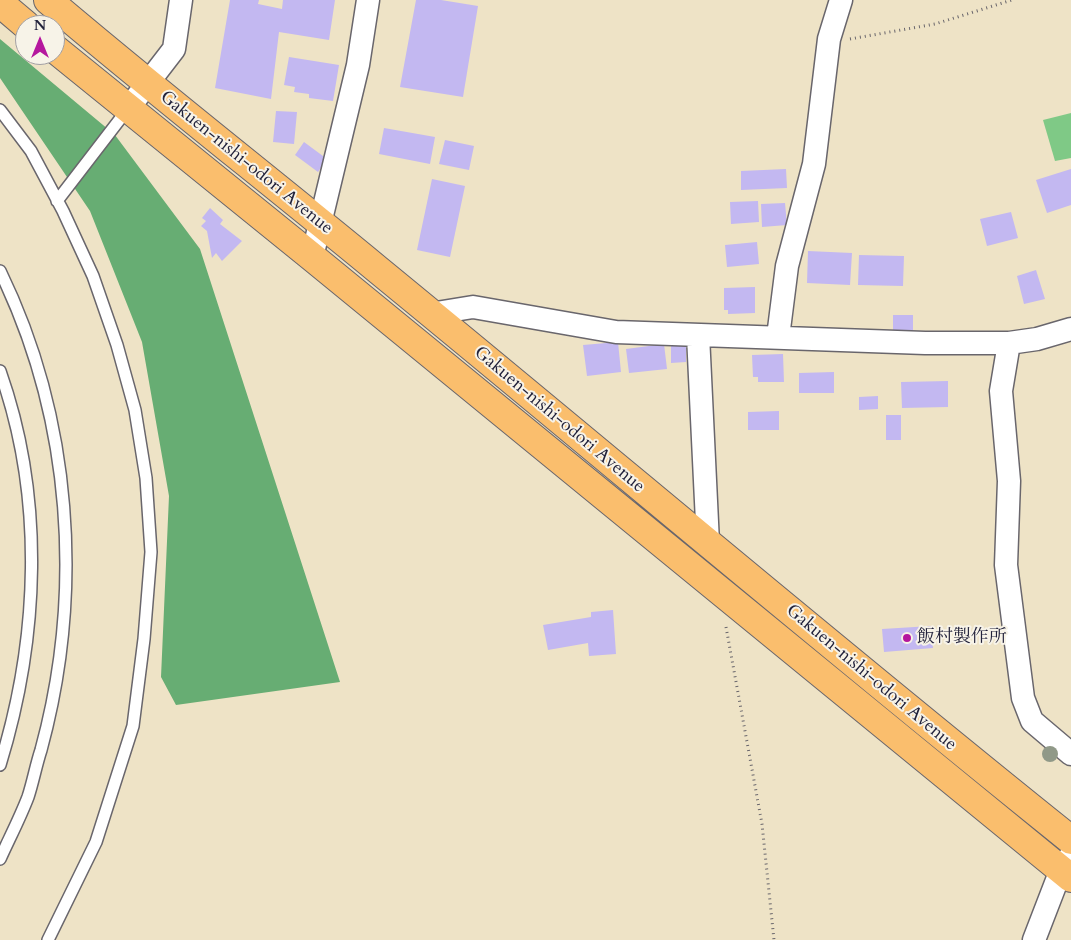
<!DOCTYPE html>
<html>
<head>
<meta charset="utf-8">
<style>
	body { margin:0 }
	#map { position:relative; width:1071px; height:940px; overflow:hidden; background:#eee3c6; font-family:Cardo,serif }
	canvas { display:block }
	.north { position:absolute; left:15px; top:15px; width:50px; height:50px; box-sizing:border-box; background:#f7f3e8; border:1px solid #a29fa3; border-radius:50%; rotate:0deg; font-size:14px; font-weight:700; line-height:20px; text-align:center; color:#22223b }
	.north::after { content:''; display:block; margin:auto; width:18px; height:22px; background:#b5179e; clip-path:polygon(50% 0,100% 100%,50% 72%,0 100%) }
</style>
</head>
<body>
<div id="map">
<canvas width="1071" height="940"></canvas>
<div class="north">N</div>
</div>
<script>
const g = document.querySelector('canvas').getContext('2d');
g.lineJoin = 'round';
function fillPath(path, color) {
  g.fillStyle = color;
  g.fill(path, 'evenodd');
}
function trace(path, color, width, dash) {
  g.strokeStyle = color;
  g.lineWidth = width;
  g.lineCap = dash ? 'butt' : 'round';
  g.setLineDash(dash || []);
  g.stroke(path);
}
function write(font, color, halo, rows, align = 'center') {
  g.font = font + ' Cardo,"Noto Serif JP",serif';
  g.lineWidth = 4;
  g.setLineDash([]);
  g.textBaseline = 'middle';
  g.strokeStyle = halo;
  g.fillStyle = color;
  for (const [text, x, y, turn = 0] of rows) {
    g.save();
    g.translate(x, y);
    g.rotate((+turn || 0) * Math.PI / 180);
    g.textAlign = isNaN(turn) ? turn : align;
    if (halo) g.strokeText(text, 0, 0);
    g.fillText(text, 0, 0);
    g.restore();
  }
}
fillPath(new Path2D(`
	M 1071,113 L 1071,158 L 1055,161 L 1043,120 Z`), '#7fc986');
fillPath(new Path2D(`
	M 0,39 L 115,135 L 200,249 L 340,682 L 176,705 L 161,677 L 169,496 L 142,342 L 90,211 L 0,78 Z`), '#67ad73');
fillPath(new Path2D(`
	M 230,0 L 259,0 L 258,4 L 282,9 L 283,0 L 335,0 L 329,40 L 279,32 L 271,99 L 215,88 Z
	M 416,0 L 441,0 L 478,6 L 463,97 L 400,87 Z
	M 289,57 L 339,65 L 333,101 L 309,98 L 309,94 L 294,92 L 295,87 L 284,85 Z
	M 276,111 L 297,112 L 294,144 L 273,142 Z
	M 384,128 L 435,137 L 430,164 L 379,154 Z
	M 445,140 L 474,146 L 469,170 L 439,164 Z
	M 304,142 L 327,159 L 318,172 L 295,155 Z
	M 786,169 L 787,188 L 741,190 L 741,171 Z
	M 1071,169 L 1071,205 L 1047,213 L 1036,180 Z
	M 432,179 L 465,186 L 450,257 L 417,250 Z
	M 758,201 L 759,222 L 731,224 L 730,202 Z
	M 785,203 L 787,225 L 762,227 L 761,204 Z
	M 210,208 L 223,220 L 220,224 L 242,241 L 222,261 L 216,253 L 212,258 L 207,231 L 201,226 L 206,221 L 202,218 Z
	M 1011,212 L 1018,238 L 987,246 L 980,219 Z
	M 757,242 L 759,264 L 727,267 L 725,245 Z
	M 808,251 L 852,253 L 850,285 L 807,283 Z
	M 859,255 L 904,256 L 903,286 L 858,285 Z
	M 1036,270 L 1045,299 L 1024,304 L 1017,276 Z
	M 755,287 L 755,313 L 728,314 L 728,310 L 724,310 L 724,288 Z
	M 893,315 L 913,315 L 913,336 L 893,336 Z
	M 618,342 L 621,372 L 587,376 L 583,345 Z
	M 664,344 L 667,369 L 629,373 L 626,349 Z
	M 671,344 L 686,344 L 686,362 L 671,363 Z
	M 783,354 L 784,382 L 758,382 L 758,377 L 753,377 L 752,355 Z
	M 834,372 L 834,393 L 799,393 L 799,373 Z
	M 948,381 L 948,407 L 902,408 L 901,382 Z
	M 878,396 L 878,409 L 859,410 L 859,397 Z
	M 779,411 L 779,430 L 748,430 L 748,412 Z
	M 886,415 L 901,415 L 901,440 L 886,440 Z
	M 613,610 L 616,654 L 589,656 L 588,643 L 548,650 L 543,625 L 591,617 L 591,612 Z
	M 931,626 L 933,648 L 884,652 L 882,629 Z`), '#c3b8f1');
const lane = new Path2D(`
	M 0,110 L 31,151 L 63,211 L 93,276 L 117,345 L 135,410 L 146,478 L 151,552 L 144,639 L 133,726 L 96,842 L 48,940
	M 57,201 L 127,110
	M 0,271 C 72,419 84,592 41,750 C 36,765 33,782 28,797 C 20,818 9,839 0,859
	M 0,371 C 45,498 39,638 0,765`);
const street = new Path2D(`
	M 127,110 L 174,49 L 181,0
	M 312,257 L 358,65 L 368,0
	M 430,314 L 473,307 L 616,332 L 925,343 L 1009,343 L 1037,339 L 1071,329
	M 698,335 L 708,543
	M 778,337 L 787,266 L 814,164 L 829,39 L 841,0
	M 1009,343 L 1001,391 L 1009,481 L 1006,565 L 1023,698 L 1032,721 L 1071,754
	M 1034,940 L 1061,870 L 1071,855`);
const highway = new Path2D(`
	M 48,0 C 156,92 268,179 377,269 C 609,459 837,653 1071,840
	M 0,3 L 26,25
	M 55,49 L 312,257 L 1071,878`);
trace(lane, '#69666c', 14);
trace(street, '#69666c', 25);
trace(highway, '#69666c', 30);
trace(new Path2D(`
	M 850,39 L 935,24 L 1012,0
	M 726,627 L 762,824 L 774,940`), '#69666c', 3, [1, 4]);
trace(lane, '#fff', 11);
trace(street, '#fff', 22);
trace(highway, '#fabe6d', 28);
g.fillStyle = '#909988';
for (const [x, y] of [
	[1050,754]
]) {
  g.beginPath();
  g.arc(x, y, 8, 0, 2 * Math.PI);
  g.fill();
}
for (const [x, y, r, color] of [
	[907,638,5,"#b5179e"]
]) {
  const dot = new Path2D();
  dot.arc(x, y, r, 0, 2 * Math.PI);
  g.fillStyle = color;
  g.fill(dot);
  trace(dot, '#f7f3e8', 2);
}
write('18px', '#22223b', '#f7f3e8', [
	["Gakuen-nishi-odori Avenue",246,163,39],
	["Gakuen-nishi-odori Avenue",559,420,40],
	["Gakuen-nishi-odori Avenue",871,678,40]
]);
write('18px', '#22223b', '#f7f3e8', [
	["飯村製作所",917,638]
], 'left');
</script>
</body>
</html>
